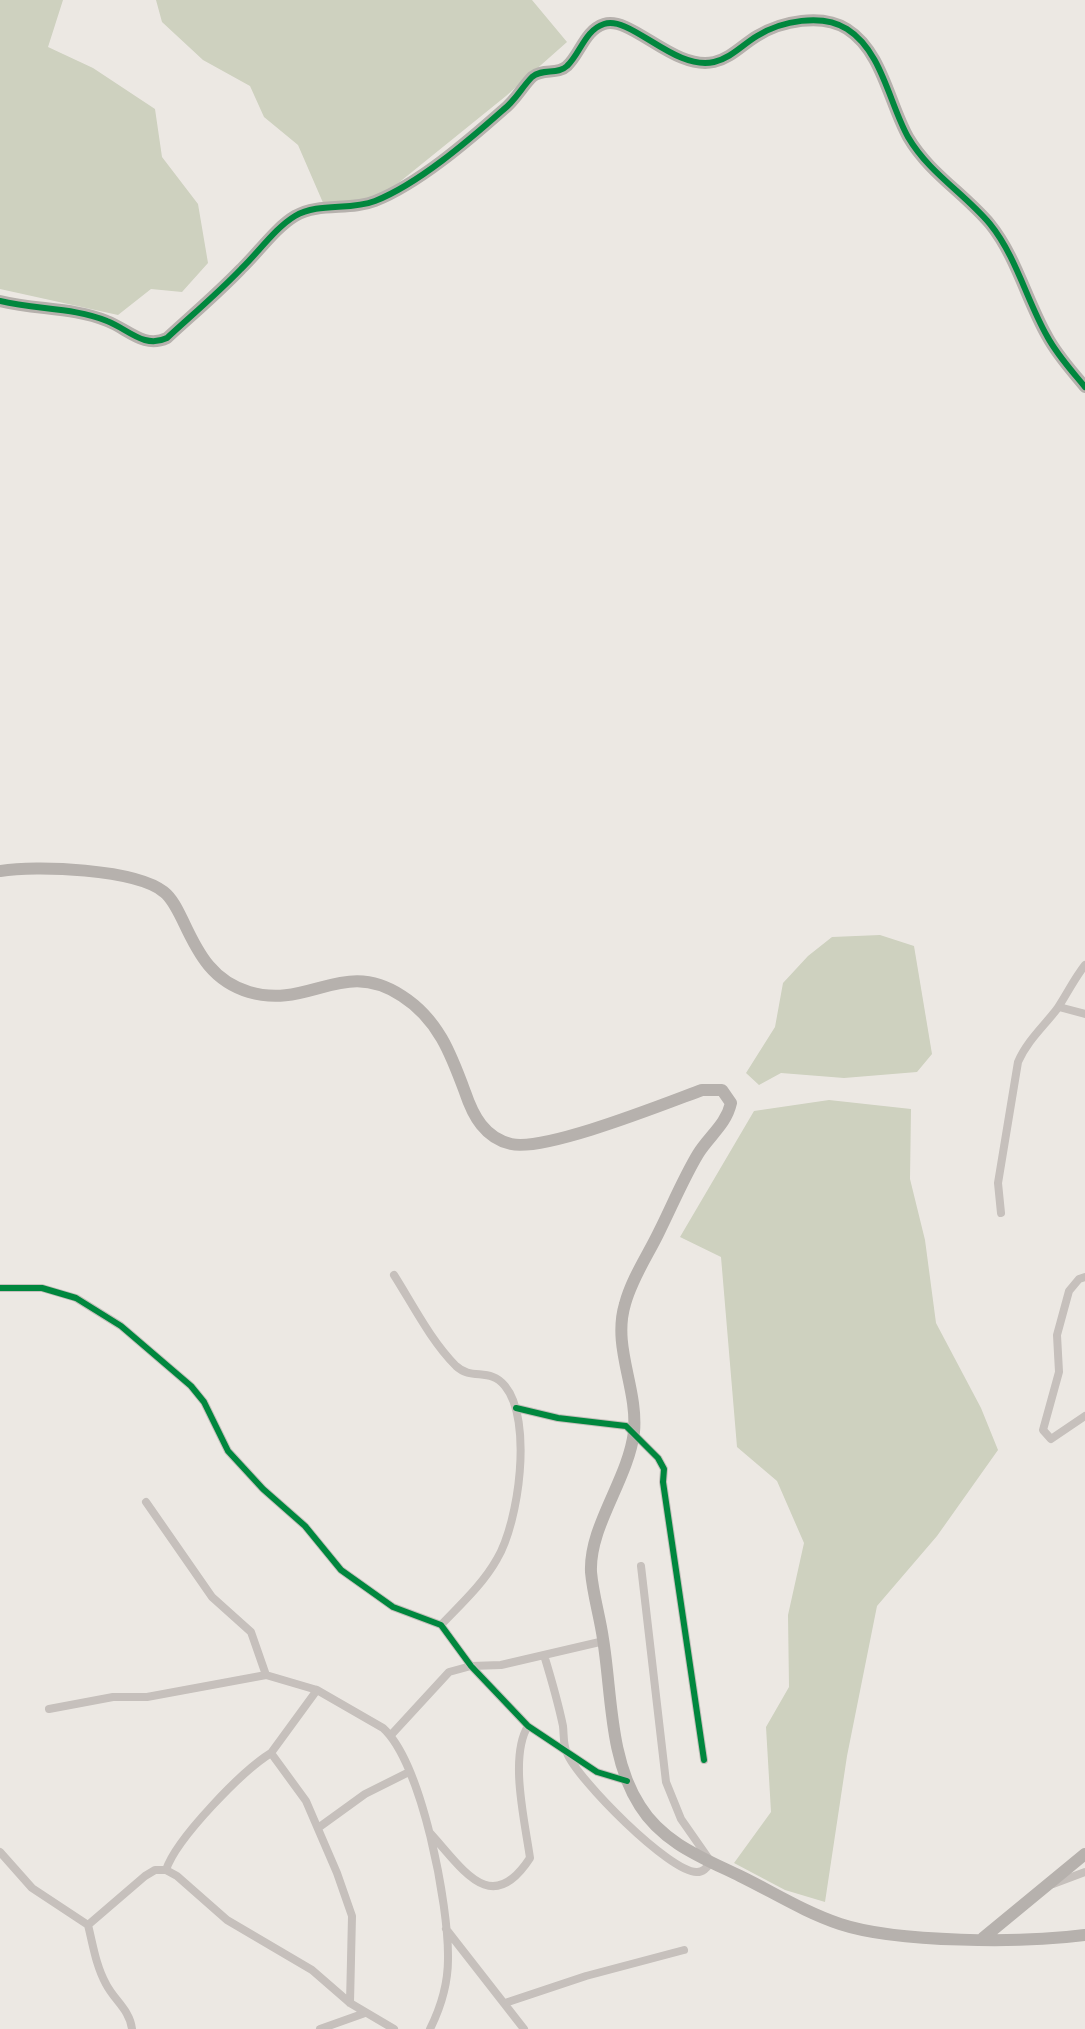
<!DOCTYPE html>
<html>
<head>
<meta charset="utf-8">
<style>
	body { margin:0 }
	canvas { display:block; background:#ece8e3 }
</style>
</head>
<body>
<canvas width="1085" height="2029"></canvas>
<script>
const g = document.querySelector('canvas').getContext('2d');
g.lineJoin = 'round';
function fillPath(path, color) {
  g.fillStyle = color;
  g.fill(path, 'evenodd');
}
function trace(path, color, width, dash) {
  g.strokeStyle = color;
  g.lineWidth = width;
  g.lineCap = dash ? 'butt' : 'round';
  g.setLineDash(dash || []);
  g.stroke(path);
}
fillPath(new Path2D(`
	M 0,0 L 63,0 L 48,47 L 93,68 L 155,109 L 162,157 L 198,204 L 208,263 L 182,292 L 151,289 L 118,315 L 0,289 Z
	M 156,0 L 532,0 L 567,42 L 506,96 L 381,197 L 324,205 L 298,145 L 264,117 L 250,86 L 203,60 L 162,22 Z
	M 880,935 L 914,946 L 932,1054 L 917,1072 L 844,1078 L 781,1073 L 759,1085 L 746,1073 L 775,1027 L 783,983 L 808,956 L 832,937 Z
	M 829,1100 L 911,1109 L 910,1179 L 925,1240 L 936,1323 L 981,1408 L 998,1450 L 937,1536 L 877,1606 L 847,1756 L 825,1902 L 785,1890 L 734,1863 L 771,1812 L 766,1727 L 789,1687 L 788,1615 L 804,1543 L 777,1481 L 737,1447 L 721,1257 L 680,1237 L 754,1111 Z`), '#ced1bf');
trace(new Path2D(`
	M 1059,1007 L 1085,1014
	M 1001,1213 L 998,1183 L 1018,1062 C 1027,1041 1044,1026 1057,1009 C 1067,994 1074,979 1085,965
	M 394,1275 C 413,1305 431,1341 456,1366 C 472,1381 490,1367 505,1386 C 533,1420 519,1522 497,1559 C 483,1584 461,1604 441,1625
	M 1085,1277 L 1079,1279 L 1069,1291 L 1057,1335 L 1059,1372 L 1043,1430 L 1051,1439 L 1085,1416
	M 0,1288 L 42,1288 L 76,1298 L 121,1326 L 191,1386 L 204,1402 L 228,1451 L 263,1489 L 305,1526 L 341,1570 L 393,1607 L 441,1625 L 471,1666 L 528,1726 L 597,1772 L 627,1781
	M 516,1408 L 558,1418 L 626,1426 L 658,1458 L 664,1469 L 663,1482 L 704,1760
	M 146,1502 L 212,1597 L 251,1632 L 266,1675
	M 544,1655 C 551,1678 558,1702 563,1726 C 564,1735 563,1745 567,1753 C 577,1779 670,1873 697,1872 C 704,1872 707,1867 711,1862 L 681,1819 L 666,1782 L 641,1566
	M 317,1690 L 271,1753 L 306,1801 L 337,1873 L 352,1916 L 350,2003
	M 49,1709 L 113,1697 L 147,1697 L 266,1675 L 317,1690 L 383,1728 C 422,1763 449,1906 448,1959 C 448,1984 441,2007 430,2029
	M 391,1735 L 449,1672 L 471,1666 L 501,1665 L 604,1641
	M 318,1828 L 365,1794 L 409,1772
	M 430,1833 C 463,1869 491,1918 530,1858 C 525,1822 509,1757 528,1726
	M 0,1852 L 32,1888 L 88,1925 C 93,1945 96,1966 106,1984 C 114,2000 130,2010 132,2029
	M 166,1870 C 176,1839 242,1771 271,1753
	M 1053,1884 L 1085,1872
	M 88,1925 L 145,1876 L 155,1870 L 166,1870 L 177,1876 L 227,1920 L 312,1970 L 350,2003 L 394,2029
	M 446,1929 L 524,2029
	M 505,2003 L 586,1976 L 684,1950
	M 320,2029 L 365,2013`), '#c6c0bc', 8);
trace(new Path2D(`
	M 0,301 C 35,310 73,307 107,321 C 128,329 144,349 167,338 C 192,315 218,293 241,269 C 258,253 275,228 295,216 C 319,202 350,211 375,201 C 418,184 468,141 503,110 C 515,101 522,87 532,77 C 542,68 558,75 567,66 C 580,54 585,30 604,24 C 631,15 674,71 714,62 C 731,58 742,45 757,36 C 781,21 822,13 847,29 C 882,51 889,103 908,137 C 929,173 964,193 990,224 C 1016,256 1027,301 1047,336 C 1057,355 1072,371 1085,387
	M 0,871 C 36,865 136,869 164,892 C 173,899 179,913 184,923 C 199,955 213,981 249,992 C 309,1010 343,957 402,996 C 438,1019 451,1054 465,1092 C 473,1116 485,1138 511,1144 C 545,1152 664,1104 702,1090 L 722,1090 L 731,1103 C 726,1125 709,1136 698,1154 C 683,1179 672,1206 659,1232 C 648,1255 632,1278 625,1304 C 612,1347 638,1388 634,1432 C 628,1480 589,1526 591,1572 C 593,1595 600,1617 603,1639 C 612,1694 609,1758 640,1806 C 663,1843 703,1858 740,1876 C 773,1892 804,1912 840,1924 C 897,1943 1024,1943 1085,1935
	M 983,1938 L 1085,1854`), '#b6b1ad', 12);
trace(new Path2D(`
	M 0,301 C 35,310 73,307 107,321 C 128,329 144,349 167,338 C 192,315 218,293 241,269 C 258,253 275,228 295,216 C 319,202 350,211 375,201 C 418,184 468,141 503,110 C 515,101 522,87 532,77 C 542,68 558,75 567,66 C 580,54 585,30 604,24 C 631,15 674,71 714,62 C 731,58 742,45 757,36 C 781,21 822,13 847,29 C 882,51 889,103 908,137 C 929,173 964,193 990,224 C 1016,256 1027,301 1047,336 C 1057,355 1072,371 1085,387
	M 0,1288 L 42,1288 L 76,1298 L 121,1326 L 191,1386 L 204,1402 L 228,1451 L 263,1489 L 305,1526 L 341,1570 L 393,1607 L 441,1625 L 471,1666 L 528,1726 L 597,1772 L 627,1781
	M 516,1408 L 558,1418 L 626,1426 L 658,1458 L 664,1469 L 663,1482 L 704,1760`), '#00873e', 6);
</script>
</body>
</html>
